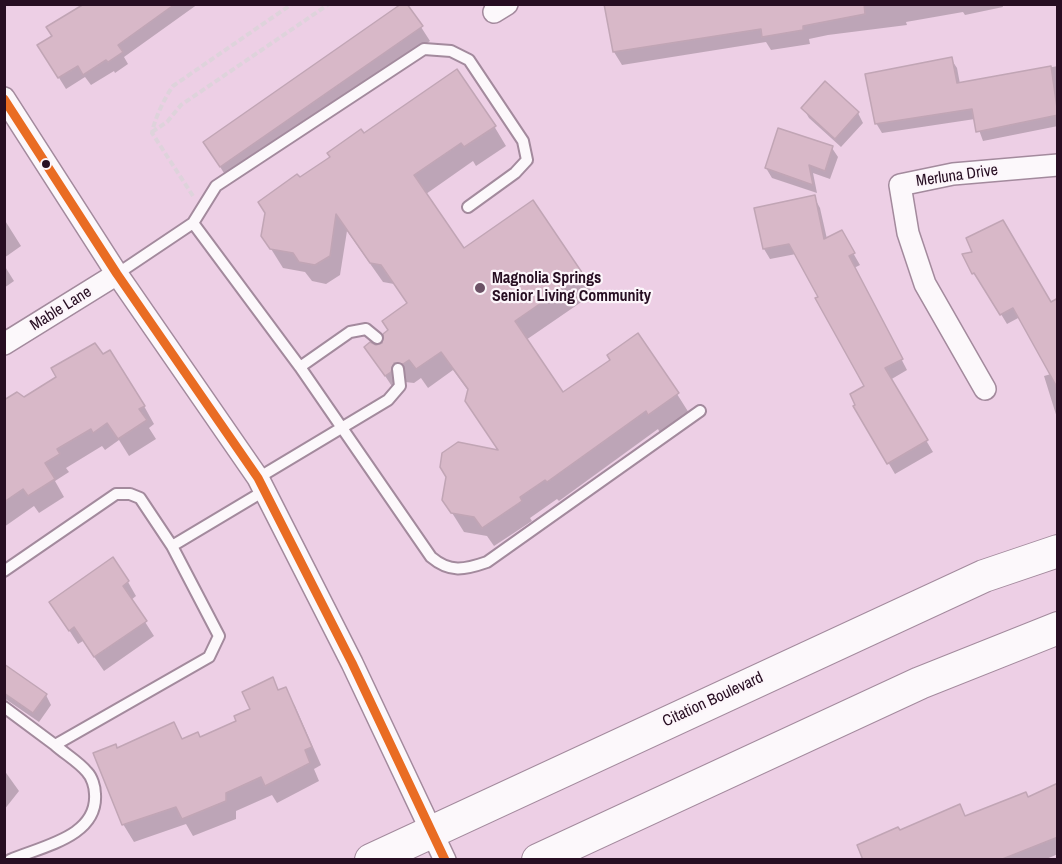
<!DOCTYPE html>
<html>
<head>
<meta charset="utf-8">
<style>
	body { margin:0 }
	#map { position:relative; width:1062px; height:864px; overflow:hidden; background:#edcfe5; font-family:"Archivo Narrow",sans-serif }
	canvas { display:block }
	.frame { position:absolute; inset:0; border:6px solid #270e22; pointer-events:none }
</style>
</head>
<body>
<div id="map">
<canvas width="1062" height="864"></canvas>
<div class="frame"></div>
</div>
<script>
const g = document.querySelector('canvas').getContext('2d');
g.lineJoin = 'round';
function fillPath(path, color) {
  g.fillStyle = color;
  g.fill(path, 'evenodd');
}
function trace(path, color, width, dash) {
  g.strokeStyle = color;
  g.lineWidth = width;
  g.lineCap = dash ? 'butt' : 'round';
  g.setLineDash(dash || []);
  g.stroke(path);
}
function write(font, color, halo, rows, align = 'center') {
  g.font = font + ' "Archivo Narrow",sans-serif';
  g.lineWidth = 4.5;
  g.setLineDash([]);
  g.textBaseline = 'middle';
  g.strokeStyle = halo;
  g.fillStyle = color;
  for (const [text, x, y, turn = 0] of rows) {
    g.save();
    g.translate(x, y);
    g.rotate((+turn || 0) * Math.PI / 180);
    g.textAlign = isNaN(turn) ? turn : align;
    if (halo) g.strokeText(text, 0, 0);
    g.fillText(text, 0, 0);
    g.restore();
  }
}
fillPath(new Path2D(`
	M 85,4 L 198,4 L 124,57 L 128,64 L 115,73 L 114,71 L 91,85 L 85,77 L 66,89 L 46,57 L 53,37 Z
	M 606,4 L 1002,4 L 1003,7 L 965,15 L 963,12 L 906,22 L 907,25 L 828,35 L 809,39 L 810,44 L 771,50 L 766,42 L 622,65 L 614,52 Z
	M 421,27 L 430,41 L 229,181 L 205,143 Z
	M 951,59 L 957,68 L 960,84 L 1058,66 L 1058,126 L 983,141 L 975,119 L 882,133 L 876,123 Z
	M 803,108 L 858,113 L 863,123 L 841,147 L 809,118 Z
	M 494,126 L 506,146 L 476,166 L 473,161 L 426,194 L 464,250 L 582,275 L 593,294 L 526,340 L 562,394 L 677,394 L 689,413 L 660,433 L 658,429 L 559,501 L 557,499 L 530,518 L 532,521 L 494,546 L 487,536 L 464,532 L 444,500 L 499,451 L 469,392 L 453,370 L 428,388 L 421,378 L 414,383 L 405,382 L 401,391 L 397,394 L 366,347 L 384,344 L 408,304 L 394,284 L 383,282 L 347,231 L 340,275 L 326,284 L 312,281 L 305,272 L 283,268 L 263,236 L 299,179 L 364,135 Z
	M 832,148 L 838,157 L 830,179 L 813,173 L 817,193 L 772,178 L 766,168 Z
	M 814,197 L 820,208 L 827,239 L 841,232 L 860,265 L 854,268 L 907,370 L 890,380 L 933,452 L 895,474 L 855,406 L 866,387 L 796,254 L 770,259 L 764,249 Z
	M 4,219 L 21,246 L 4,258 Z
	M 974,253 L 1020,317 L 1007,324 L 965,255 Z
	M 4,265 L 14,281 L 4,288 Z
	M 1058,372 L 1058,421 L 1044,376 Z
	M 24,399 L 144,406 L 154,424 L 149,428 L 156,439 L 129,456 L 119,440 L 105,450 L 102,446 L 66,468 L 69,472 L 55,481 L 64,497 L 39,513 L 34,506 L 4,527 L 4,402 Z
	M 128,582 L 136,596 L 131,600 L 154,636 L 104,671 L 83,641 L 78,644 L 51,602 Z
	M 4,666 L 46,695 L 51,705 L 39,722 L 4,698 Z
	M 273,679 L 279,691 L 285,689 L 295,706 L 321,765 L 314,769 L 319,781 L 277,803 L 272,795 L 236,811 L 236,819 L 193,836 L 186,824 L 134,842 L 123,824 L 117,749 L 200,738 L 238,721 L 252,710 Z
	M 4,770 L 19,791 L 4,810 Z
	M 1058,784 L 1058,854 L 1044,860 L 865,860 L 899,832 L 965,817 L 1028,798 Z`), '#0003');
const building = new Path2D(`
	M 84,4 L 175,4 L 118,45 L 123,52 L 108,62 L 106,60 L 83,75 L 78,66 L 58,78 L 37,45 L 52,36 L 46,27 Z
	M 401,4 L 407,4 L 423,26 L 220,167 L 203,142 Z
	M 604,4 L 864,4 L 865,14 L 803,26 L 803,30 L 762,37 L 761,29 L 613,52 Z
	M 952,57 L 957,83 L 1051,66 L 1058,115 L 976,132 L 972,109 L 875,124 L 865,74 Z
	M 457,69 L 496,126 L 464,147 L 461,143 L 414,175 L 464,248 L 533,200 L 583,274 L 515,321 L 563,392 L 610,360 L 607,355 L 638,333 L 679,393 L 648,415 L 646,411 L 547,482 L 545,480 L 520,497 L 522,501 L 482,528 L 474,517 L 451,513 L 442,500 L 446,477 L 440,467 L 442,453 L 458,442 L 498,450 L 465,401 L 468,389 L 441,352 L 416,369 L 409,360 L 403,364 L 394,363 L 391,372 L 385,376 L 364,347 L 370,342 L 376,345 L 382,343 L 383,334 L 388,330 L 382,321 L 407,303 L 381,265 L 370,263 L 336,214 L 330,256 L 315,265 L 299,262 L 293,253 L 270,249 L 261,236 L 265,213 L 258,202 L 297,174 L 300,177 L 330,157 L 327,153 L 361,129 L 364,133 Z
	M 825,81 L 859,112 L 835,139 L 801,108 Z
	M 778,128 L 833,146 L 825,171 L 809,165 L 813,185 L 765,168 Z
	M 815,195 L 824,239 L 842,230 L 855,253 L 849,256 L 903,359 L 885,368 L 928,440 L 887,464 L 853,406 L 855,405 L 850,394 L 864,386 L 815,298 L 818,297 L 789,244 L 763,249 L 754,208 Z
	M 1003,220 L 1051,302 L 1058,298 L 1058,389 L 1013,308 L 1000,315 L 974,273 L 972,274 L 962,254 L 972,252 L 966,238 Z
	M 95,343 L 103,354 L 110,350 L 145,406 L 139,409 L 147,420 L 118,439 L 107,423 L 93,433 L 91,429 L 57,449 L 60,454 L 45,463 L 55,479 L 28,496 L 23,489 L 4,502 L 4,400 L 17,392 L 24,397 L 56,377 L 51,368 Z
	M 113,557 L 129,581 L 123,586 L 147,621 L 94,657 L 74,627 L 69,631 L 49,602 Z
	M 4,664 L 47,694 L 33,713 L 4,693 Z
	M 273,677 L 278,690 L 286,687 L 312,747 L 305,750 L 310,763 L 265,786 L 261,777 L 226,793 L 226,801 L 182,819 L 176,807 L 122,825 L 93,753 L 116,744 L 117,748 L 174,722 L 182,739 L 198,732 L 200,737 L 236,721 L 234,716 L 250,709 L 242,692 Z
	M 1058,783 L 1058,837 L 1000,860 L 863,860 L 857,845 L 898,827 L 900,830 L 960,804 L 965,816 L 1026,792 L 1028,797 Z`);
fillPath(building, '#d8b8c8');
trace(building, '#c1a5b5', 1.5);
const lane = new Path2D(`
	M 193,223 L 300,367 L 431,557 C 450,573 464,570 487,562 L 700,411
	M 117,274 L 193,223 L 216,186 L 424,49 L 451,51 L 469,60 L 523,141 L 527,160 L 515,173 L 468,207
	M 300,367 L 350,332 L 366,329 L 377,338
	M 258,478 L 388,400 L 400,386 L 398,369
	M 4,571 L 116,494 L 130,494 L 140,498 L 172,546 L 264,491
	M 4,707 L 55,745 L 209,657 L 219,636 L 172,546
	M 10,860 C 42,846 98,837 95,794 C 95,787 92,777 87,772 C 79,762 65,754 55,745`);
const street = new Path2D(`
	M 494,12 L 507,4
	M 4,98 L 117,274 L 258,478 L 352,663 L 445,860
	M 4,344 L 117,274
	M 985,389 L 925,284 L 908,233 L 900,185 L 953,174 L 1058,165`);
const secondary = new Path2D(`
	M 371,860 L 984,576 L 1058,551
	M 538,860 L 920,683 L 1058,628`);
trace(lane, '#a38a9d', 14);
trace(street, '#a38a9d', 24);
trace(secondary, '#a38a9d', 34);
trace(new Path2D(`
	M 152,132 L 167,122 L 181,105 L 329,4
	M 193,196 L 152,133 C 154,120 165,97 173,86 L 292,4`), '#ded3db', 4, [6, 3]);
trace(lane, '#fcf8fb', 10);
trace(street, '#fcf8fb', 21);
trace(secondary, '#fcf8fb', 32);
trace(new Path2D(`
	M 4,99 L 117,274 L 258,478 L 352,663 L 445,860`), '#e96c23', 9);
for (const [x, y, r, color] of [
	[46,164,5,"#270e22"],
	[480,288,6,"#6c5266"]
]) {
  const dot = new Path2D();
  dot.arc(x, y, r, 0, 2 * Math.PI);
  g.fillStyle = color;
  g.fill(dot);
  trace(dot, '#fcf5fa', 2);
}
write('16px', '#270e22', '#fcf5fa', [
	["Merluna Drive",957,176,-8],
	["Mable Lane",61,309,-32],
	["Citation Boulevard",713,700,-25]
]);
write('bold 16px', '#270e22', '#fcf5fa', [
	["Magnolia Springs",492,279],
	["Senior Living Community",492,297]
], 'left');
</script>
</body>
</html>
